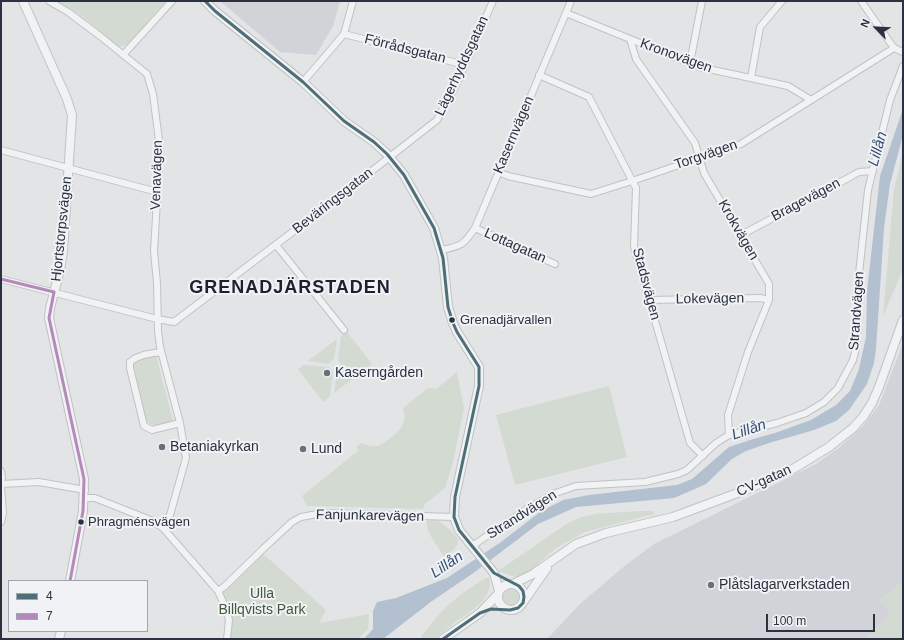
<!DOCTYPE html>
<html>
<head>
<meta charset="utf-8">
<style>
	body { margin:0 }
	#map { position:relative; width:904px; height:640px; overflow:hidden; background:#e2e4e6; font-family:Helvetica,sans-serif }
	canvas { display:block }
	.frame { position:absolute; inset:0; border:2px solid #2a313f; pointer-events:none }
	.legend { position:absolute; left:8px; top:580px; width:140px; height:52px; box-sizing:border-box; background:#f0f2f6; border:1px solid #a1a5ad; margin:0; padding:5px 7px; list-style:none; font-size:12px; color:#2a313f }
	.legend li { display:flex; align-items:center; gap:8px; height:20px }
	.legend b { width:20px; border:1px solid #a1a5ad }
	.north { position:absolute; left:856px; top:8px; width:40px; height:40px; -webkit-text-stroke:3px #f0f2f6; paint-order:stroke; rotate:294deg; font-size:11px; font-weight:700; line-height:16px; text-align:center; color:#2a313f }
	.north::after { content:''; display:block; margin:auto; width:14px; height:18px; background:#2a313f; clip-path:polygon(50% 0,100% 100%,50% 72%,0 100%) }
	.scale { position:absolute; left:766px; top:614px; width:109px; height:18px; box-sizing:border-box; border:2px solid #2a313f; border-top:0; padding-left:5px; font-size:12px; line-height:14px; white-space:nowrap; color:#2a313f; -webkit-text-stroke:3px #f0f2f6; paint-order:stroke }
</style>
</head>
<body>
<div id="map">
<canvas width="904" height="640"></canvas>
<div class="frame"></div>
<ul class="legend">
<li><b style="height:5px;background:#4f6f78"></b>4</li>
<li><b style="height:5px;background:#b48aba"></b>7</li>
</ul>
<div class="north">N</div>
<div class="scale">100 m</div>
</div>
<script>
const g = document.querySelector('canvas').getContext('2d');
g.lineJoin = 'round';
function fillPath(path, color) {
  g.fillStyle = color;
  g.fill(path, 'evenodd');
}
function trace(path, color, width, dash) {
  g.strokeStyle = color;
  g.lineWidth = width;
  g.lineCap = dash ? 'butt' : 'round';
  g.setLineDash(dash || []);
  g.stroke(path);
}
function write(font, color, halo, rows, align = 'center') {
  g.font = font + ' Helvetica,sans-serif';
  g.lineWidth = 4;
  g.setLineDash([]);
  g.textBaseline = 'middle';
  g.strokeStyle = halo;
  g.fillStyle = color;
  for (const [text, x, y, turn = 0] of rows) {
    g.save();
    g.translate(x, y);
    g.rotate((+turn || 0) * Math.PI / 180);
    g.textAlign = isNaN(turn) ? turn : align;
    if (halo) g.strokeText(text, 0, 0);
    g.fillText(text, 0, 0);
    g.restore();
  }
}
fillPath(new Path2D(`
	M 220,1 L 340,1 L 333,26 L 316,55 L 280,52 Z
	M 903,343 L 903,639 L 547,639 L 581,603 L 627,564 L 654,544 L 816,464 L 840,447 L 863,426 L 879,405 Z`), '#d1d3d9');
fillPath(new Path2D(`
	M 57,1 L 166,1 L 129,43 L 123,46 L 118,47 C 99,29 80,13 57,1 Z
	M 903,152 L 903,269 L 883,316 L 894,189 Z
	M 347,332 L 372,364 L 367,368 L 342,366 L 338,360 L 341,336 Z
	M 337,339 L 334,359 L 331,361 L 329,364 L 308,361 Z
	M 156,355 L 173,421 C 162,424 155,429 146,421 L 133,362 L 136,359 Z
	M 304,365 L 329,367 L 333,373 L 330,396 L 323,402 L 298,369 Z
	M 342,369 L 363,371 L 334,393 L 337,373 Z
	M 457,372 L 464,408 L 453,462 L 445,488 L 425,504 L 423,509 L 307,506 L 302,496 L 359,450 L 356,447 L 361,443 C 366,445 371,447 377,446 C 386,443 402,431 404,421 C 405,417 404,412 403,408 L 428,388 L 436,389 Z
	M 609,386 L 627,457 L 515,485 L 496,415 Z
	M 639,511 L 654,511 L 654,514 L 585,532 L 556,548 L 529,572 L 521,576 L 515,577 L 498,571 L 568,523 L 582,517 L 596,514 Z
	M 435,519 C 441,522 460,536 458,542 C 457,548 449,554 445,558 L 430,535 L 427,529 L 427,520 Z
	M 259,550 L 326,610 L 319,623 L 369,614 L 368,629 L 358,639 L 227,639 L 228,621 L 222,590 Z
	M 489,577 C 495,600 468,612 453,624 C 447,628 440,636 433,639 C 430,640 424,639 420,639 C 436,614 462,590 489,577 Z
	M 903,580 L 903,639 L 865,639 L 890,613 L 879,600 Z
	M502 597a9 9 0 1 1 18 0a9 9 0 1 1-18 0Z`), '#d3dad2');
fillPath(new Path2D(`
	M 903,109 L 903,135 L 890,184 L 884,228 L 876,349 L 874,363 L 867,384 L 849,410 L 836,421 L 814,430 L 769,443 L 746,451 L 732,459 L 706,484 L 674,498 L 576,507 L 538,524 L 472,574 L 432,601 L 383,639 L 364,639 L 373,629 L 373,611 L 377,602 L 396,598 L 447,578 L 501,542 L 540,512 L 563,500 L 589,495 L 677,485 L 692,479 L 729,447 L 750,440 L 775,433 L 811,420 L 836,405 L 850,391 L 859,369 L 866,337 L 867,291 L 880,176 Z`), '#b2c0d0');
const minor = new Path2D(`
	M 49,1 L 68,12 L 100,36 L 147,74 L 153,94 L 160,148 L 154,251 L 157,283 L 158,331 L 160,347 L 180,423 L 186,458 L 170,515 L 163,528
	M 861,1 L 894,48 L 903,52
	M 566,13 L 699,67 L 788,86 L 811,100
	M 344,34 L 465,65
	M 630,39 L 636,59 L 695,143 L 704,173 L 769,284 L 769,300 L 748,352 L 728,415 L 729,435
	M 123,55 L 172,1
	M 690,63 L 702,1
	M 539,75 L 589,97 L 636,188 L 634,247 L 690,443 L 703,456
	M 751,78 L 760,27 L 782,1
	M 303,82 L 344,34 L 353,1
	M 1,150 L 157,192
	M 498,172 L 508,176 L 591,194 L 632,181 L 741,144 L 894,48
	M 475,228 L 555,264
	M 741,235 L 850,177 L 859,172 L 873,171
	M 276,245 L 344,330
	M 441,250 C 461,246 463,246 475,228 L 571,1
	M 1,279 L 157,319 L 174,322 L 336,199 L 437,120 L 456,85 L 493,1
	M 649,300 L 760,298 L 769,300
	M 161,352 C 150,354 139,354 130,362 L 130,368 L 144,426 L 152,430 L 180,423
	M 1,471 L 2,477 L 1,482
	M 1,484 L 39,482 L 85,490
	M 1,487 L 3,513 L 1,522
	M 84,498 L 95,498 L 153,521 L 163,528 L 218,591 L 226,609 L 229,620 L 227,639
	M 472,546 L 527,509 L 553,494 L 576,486 L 645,482 L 678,474 L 687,470 L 716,443 L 729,435 L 777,423 L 806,413 L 824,402 L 838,388 L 853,360 L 856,348 L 858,321 L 858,283 L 868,190 L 890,100 L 903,66
	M 218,591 L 225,586 L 263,549 L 292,522 L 301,517 L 323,513 L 454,517`);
const tertiary = new Path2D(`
	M 23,1 L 67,99 L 72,115 L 63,252 L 60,270 L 50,308 L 49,318 L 84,479 L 83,511 L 70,581
	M 205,1 L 215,11 L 303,82 L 344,121 L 374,142 L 387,154 L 404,175 L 434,228 L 443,258 L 448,307 L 453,323 L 457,332 L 479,367 L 479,386 L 455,497 L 454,517 L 459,530 L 494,573 L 499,591
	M498 597a13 13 0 1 1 26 0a13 13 0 1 1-26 0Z
	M 513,584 L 533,574 L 576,544 L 606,533 L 673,517 L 743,491 L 793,469 L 829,447 L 853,428 L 863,417 L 872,403 L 879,387 L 903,320
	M 524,601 L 547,568
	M 59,639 L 61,631
	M 443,639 L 480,613 L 498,594`);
trace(minor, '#c0c2c4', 8);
trace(tertiary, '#c0c2c4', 10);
trace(minor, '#f1f2f4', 6);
trace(tertiary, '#f1f2f4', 8);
trace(new Path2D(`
	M 205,1 L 215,11 L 303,82 L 344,121 L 374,142 L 387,154 L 404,175 L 434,228 L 443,258 L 448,307 L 453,323 L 457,332 L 479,367 L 479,386 L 455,497 L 454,517 L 459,530 L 494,573 L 519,586 L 523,591 L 524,597 L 523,603 L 518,608 L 510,610 L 491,609 L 480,613 L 443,639`), '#4f6f78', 3);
trace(new Path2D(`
	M 1,279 L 54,292
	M 54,292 L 49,318 L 84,479 L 83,511 L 70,581`), '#b48aba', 3);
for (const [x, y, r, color] of [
	[452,320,3.5,"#2a313f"],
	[327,373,4,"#6a7079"],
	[162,447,4,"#6a7079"],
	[303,449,4,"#6a7079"],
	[81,522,3.5,"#2a313f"],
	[711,585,4,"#6a7079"]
]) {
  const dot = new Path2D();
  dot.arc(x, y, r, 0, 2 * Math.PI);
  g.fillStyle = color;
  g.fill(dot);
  trace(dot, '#f0f2f6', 1.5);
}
write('13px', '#2a313f', '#f0f2f6', [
	["Grenadjärvallen",460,320],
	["Phragménsvägen",88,522]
], 'left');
write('14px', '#2a313f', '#f0f2f6', [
	["Förrådsgatan",405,49,14],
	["Kronovägen",676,56,20],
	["Lägerhyddsgatan",462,66,-65],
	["Kasernvägen",514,135,-67],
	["Torgvägen",706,155,-19],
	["Venavägen",157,175,-88],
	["Bragevägen",806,200,-28],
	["Beväringsgatan",333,201,-38],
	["Hjortstorpsvägen",62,229,-84],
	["Krokvägen",738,230,60],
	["Lottagatan",515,246,24],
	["Stadsvägen",646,284,75],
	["Lokevägen",710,299,-1],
	["Strandvägen",857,311,-86],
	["CV-gatan",764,481,-24],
	["Strandvägen",522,515,-32],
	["Fanjunkarevägen",370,516,1]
]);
write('14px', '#2a313f', '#f0f2f6', [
	["Kaserngården",335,373],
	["Betaniakyrkan",170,447],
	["Lund",311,449],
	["Plåtslagarverkstaden",719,585]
], 'left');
write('14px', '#3e5938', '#f0f2f6', [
	["Ulla",262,594],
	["Billqvists Park",262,610]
]);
write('italic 15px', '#374f70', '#f0f2f6', [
	["Lillån",878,149,-74],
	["Lillån",749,430,-19],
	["Lillån",447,565,-34]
]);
g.letterSpacing = '1px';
write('bold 18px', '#1c2230', '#f0f2f6', [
	["GRENADJÄRSTADEN",290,288]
]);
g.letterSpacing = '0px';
</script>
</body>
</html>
